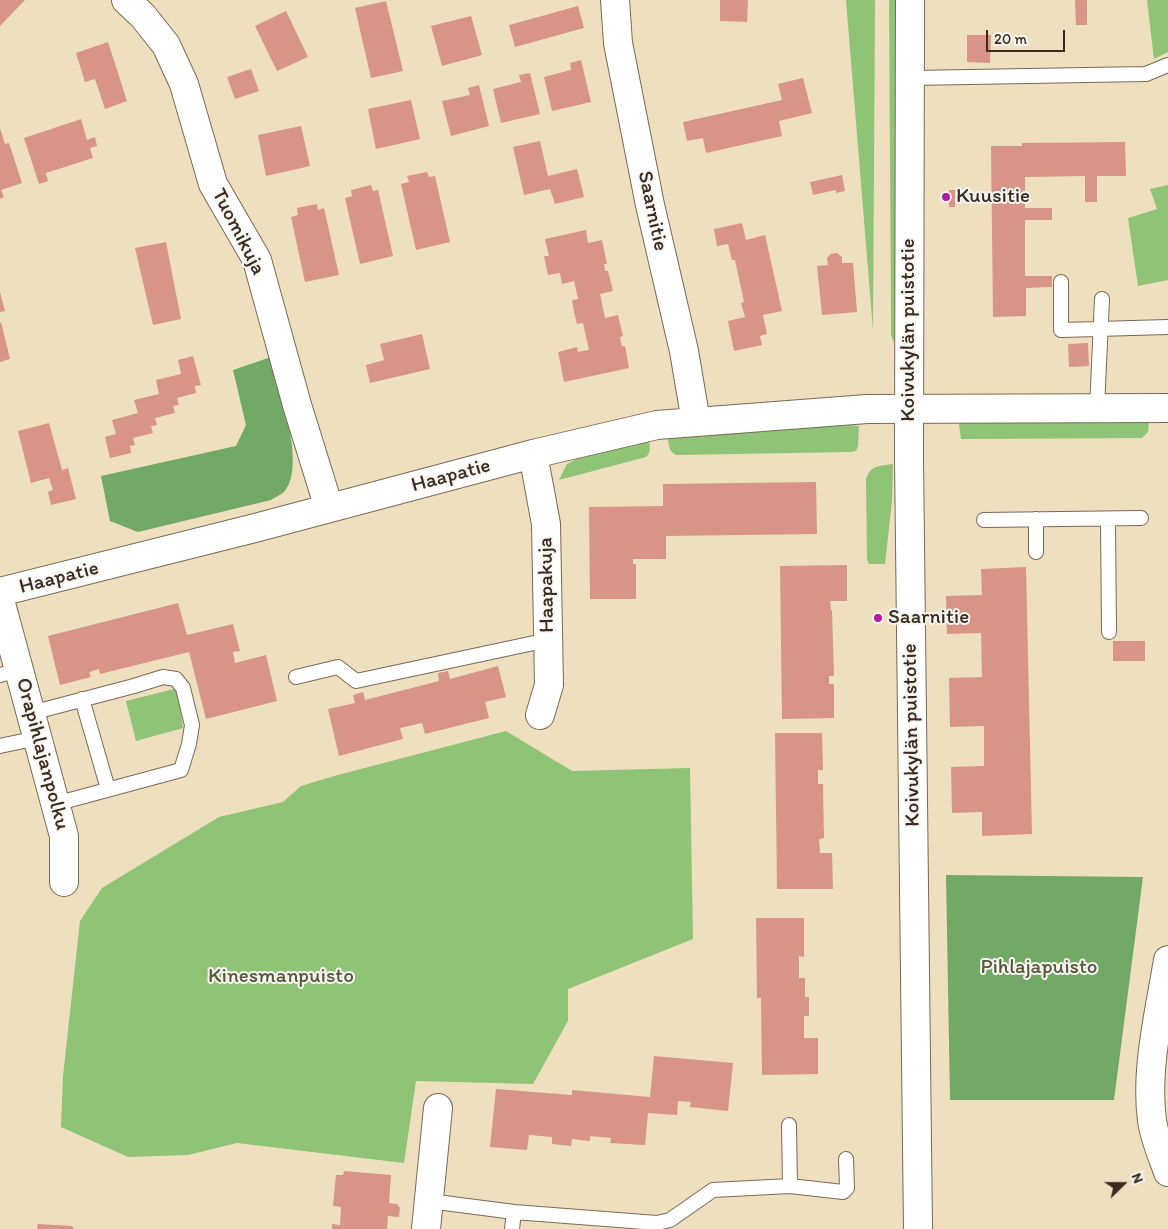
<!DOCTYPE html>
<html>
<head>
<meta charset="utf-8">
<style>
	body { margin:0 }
	#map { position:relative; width:1168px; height:1229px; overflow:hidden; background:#eedfbf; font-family:Itim,sans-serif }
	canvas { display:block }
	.north { position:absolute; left:1098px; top:1159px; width:50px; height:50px; -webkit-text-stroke:4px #f6f6f2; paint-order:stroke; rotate:68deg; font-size:14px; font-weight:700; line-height:20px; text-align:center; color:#3b2a1e }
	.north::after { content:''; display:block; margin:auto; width:18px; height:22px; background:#3b2a1e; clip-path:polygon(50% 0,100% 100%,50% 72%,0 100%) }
	.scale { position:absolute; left:986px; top:30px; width:79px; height:22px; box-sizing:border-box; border:2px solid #3b2a1e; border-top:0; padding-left:6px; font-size:15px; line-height:18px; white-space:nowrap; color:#3b2a1e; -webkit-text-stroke:4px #f6f6f2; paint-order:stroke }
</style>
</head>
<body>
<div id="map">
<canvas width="1168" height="1229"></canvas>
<div class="north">N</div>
<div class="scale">20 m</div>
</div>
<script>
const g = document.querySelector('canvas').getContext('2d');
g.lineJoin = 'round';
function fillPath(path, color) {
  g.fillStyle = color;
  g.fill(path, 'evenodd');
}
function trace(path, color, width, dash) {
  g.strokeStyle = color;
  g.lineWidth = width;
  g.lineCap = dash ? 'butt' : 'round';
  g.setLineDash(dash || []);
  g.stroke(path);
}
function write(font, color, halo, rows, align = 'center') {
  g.font = font + ' Itim,sans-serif';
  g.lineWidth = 4;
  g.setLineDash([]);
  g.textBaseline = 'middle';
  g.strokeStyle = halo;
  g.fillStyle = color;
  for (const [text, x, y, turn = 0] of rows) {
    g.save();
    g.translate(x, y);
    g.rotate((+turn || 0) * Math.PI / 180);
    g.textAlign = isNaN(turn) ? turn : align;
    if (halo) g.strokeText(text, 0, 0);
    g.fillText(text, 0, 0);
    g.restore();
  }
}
fillPath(new Path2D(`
	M 846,0 L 875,0 L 873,330 Z
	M 889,0 L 899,0 L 894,343 L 891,335 L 891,310 Z
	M 1147,0 L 1168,0 L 1168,52 L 1154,59 Z
	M 1168,185 L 1168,280 L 1138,286 L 1128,218 L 1157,209 L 1150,189 Z
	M 1149,421 L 1148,432 L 1142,438 L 961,439 L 959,424 L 968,422 Z
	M 849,425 L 859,426 L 858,446 L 856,451 L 850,452 L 676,455 C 669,451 669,447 668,439 L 715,431 Z
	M 649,441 C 650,448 651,452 646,457 L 559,480 L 567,464 L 580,457 Z
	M 893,464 L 892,501 L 885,564 L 869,564 L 867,560 L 866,479 C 871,465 879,466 893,464 Z
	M 178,688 L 183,728 L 136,741 L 126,701 Z
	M 506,731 L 572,771 L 690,768 L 693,939 L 568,989 L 568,1021 L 533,1084 L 416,1081 L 404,1163 L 237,1143 L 188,1155 L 128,1157 L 61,1127 L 63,1076 L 80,921 L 102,888 L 219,817 L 283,802 L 301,786 L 334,776 Z`), '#8fc375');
fillPath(new Path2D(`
	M 271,357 C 279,386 307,468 284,492 C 281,495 275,497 271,500 L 138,532 L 110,521 L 101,476 L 236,446 L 246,425 L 233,370 Z
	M 946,875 L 1143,877 L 1114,1100 L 950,1100 Z`), '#73a966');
fillPath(new Path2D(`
	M 0,0 L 25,0 L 0,26 Z
	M 720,0 L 748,0 L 747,22 L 720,21 Z
	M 1075,0 L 1087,0 L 1087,25 L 1076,25 Z
	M 386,1 L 403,71 L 371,78 L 355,8 Z
	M 578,6 L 584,28 L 515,47 L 509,25 Z
	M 286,11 L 308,57 L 277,71 L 255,26 Z
	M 471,16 L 482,55 L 442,66 L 431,26 Z
	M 967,35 L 991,35 L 990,63 L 967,62 Z
	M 108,42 L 127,101 L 105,109 L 95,79 L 85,82 L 76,53 Z
	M 581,60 L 591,102 L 552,111 L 544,77 L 571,70 L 570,63 Z
	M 251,69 L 259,91 L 235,99 L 227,77 Z
	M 530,73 L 540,114 L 501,123 L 493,89 L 521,82 L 519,75 Z
	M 803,78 L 812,113 L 779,121 L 782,136 L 706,153 L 703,138 L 687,141 L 683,122 L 782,100 L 778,84 Z
	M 479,85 L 489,126 L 451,136 L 442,101 L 470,95 L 468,88 Z
	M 411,100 L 420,139 L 376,149 L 368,109 Z
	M 81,119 L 87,140 L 95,137 L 97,146 L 90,148 L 93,158 L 46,173 L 48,181 L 39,184 L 24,138 Z
	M 301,126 L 310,166 L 266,176 L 258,135 Z
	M 0,128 L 5,144 L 9,143 L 22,183 L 1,190 L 4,197 L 0,199 Z
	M 540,141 L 548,176 L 577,169 L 584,197 L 555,204 L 550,189 L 524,195 L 513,147 Z
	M 1125,142 L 1126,176 L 1097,176 L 1097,202 L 1085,202 L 1085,176 L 1025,177 L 1025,208 L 1052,208 L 1052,220 L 1025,220 L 1025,276 L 1052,276 L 1052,287 L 1026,288 L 1026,316 L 993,317 L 991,146 L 1022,146 L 1022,143 Z
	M 427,172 L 429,177 L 435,176 L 450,242 L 416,250 L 401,184 L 409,182 L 407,176 Z
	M 842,175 L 845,191 L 836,193 L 836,190 L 813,195 L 810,182 Z
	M 371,185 L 373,191 L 378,190 L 393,256 L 360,264 L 345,198 L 352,196 L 351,190 Z
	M 949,190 L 955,190 L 955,207 L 949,207 Z
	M 317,204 L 318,210 L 324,208 L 339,275 L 305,282 L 291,217 L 298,215 L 297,208 Z
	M 742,223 L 746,240 L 765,235 L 782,311 L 763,315 L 767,334 L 760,336 L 762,345 L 734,351 L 728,321 L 745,317 L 741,303 L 744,302 L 735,260 L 732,260 L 728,244 L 717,246 L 714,229 Z
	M 586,230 L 588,243 L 602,240 L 607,264 L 604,264 L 605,271 L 608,271 L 613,291 L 600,294 L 605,318 L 618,315 L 623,336 L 620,337 L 622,346 L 625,346 L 629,368 L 564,382 L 558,352 L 577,347 L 578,352 L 589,350 L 583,323 L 577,324 L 574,312 L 572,300 L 578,299 L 574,281 L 562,284 L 560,273 L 548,275 L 544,256 L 549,256 L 545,239 Z
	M 166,242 L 181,319 L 153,325 L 135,248 Z
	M 837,253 L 842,257 L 842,263 L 853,263 L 857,312 L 822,315 L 817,266 L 828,265 L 827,258 L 831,254 Z
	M 0,292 L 5,311 L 0,312 Z
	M 1,322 L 10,359 L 0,362 L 0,323 Z
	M 422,334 L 430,369 L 370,383 L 366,365 L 384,360 L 380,344 Z
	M 1088,343 L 1089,366 L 1069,367 L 1068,344 Z
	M 193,356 L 201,385 L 195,386 L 196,393 L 177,398 L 179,405 L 173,406 L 175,413 L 155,418 L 157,425 L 151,426 L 153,433 L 133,438 L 135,445 L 130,446 L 131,453 L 110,458 L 105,437 L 116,434 L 112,420 L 138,413 L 134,400 L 159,394 L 156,380 L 181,374 L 178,360 Z
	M 49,423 L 62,470 L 68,468 L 76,499 L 51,505 L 48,492 L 53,490 L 49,478 L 31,483 L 18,431 Z
	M 816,482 L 817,534 L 666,536 L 666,559 L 633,559 L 633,564 L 636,564 L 636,599 L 590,599 L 589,507 L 663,506 L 663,484 Z
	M 847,565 L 847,601 L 830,601 L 831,610 L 832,610 L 834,676 L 829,676 L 829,684 L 834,684 L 834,718 L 782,719 L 780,566 Z
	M 1026,567 L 1032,834 L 982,836 L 982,812 L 952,813 L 951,767 L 984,766 L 984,726 L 950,727 L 949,678 L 982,677 L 981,633 L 947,634 L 946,596 L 982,595 L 981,569 Z
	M 178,603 L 187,635 L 233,624 L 240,651 L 233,652 L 235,663 L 266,655 L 277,701 L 206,719 L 189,652 L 100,674 L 99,669 L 89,672 L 91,677 L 60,685 L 48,636 Z
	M 1113,641 L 1145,641 L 1145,661 L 1113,661 Z
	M 498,666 L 506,697 L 485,702 L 489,718 L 425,734 L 422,723 L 400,728 L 403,739 L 339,756 L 328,709 L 355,703 L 353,695 L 363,692 L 365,700 L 439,681 L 438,673 L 448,671 L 450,679 Z
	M 775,733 L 822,733 L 823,770 L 818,770 L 818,784 L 823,784 L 824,838 L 819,839 L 820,853 L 832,853 L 833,889 L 777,889 Z
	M 756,918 L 804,918 L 804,957 L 799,956 L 799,978 L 805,978 L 805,997 L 809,997 L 809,1016 L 804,1016 L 804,1038 L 818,1038 L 818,1074 L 762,1075 L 761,998 L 757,998 Z
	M 654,1056 L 733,1063 L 728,1111 L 690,1107 L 691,1102 L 678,1101 L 677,1115 L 648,1113 L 645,1145 L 610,1143 L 611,1138 L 590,1136 L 590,1141 L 572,1139 L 571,1146 L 552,1144 L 552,1137 L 529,1135 L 527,1150 L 490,1147 L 496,1089 L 572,1095 L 572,1090 L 650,1097 Z
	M 344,1171 L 391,1175 L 389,1203 L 397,1204 L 400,1208 L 399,1217 L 388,1216 L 387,1229 L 332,1229 L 332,1224 L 340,1225 L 341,1207 L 333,1206 L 336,1175 L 343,1175 Z
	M 38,1224 L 73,1226 L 73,1229 L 37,1229 Z`), '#d89488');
const service = new Path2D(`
	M 910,78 L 1146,74 L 1168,65
	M 1061,282 L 1061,330 L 1168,327
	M 1097,408 L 1102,299
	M 1036,519 L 1036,552
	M 1108,519 L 1109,632
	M 984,520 L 1141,518
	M 0,675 L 19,670
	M 296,677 L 338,667 L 356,681 L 548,640
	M 82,699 L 108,789
	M 31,713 L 134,686 L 163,677 L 176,679 L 183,688 L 192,725 L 189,744 L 181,770 L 55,804
	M 0,746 L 38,738
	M 789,1125 L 790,1186
	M 429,1201 L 514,1212 L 657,1223 L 670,1220 L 713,1190 L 790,1186 L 843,1192 L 847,1188 L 846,1159
	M 512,1229 L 514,1212`);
const minor = new Path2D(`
	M 126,0 L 143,16 L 166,45 L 184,84 L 213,184 L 257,260 L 297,405 L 329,508
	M 615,0 L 618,43 L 650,205 L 684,351 L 696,422
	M 533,454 L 546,524 L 549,685 L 540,715
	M 0,592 L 255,528 L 533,454 L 657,425 L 867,409 L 1168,408
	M 0,600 L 64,836 L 64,882
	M 1168,960 C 1160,1009 1145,1070 1152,1120 C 1154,1137 1162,1155 1168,1172
	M 426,1229 L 438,1108`);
const tertiary = new Path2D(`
	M 910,0 L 909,458 L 918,1229`);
trace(service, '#7a6956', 16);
trace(minor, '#7a6956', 30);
trace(tertiary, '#7a6956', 30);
trace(service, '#fff', 14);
trace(minor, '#fff', 28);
trace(tertiary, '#fff', 28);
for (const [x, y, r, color] of [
	[946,197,5,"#b5179e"],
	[878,618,5,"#b5179e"]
]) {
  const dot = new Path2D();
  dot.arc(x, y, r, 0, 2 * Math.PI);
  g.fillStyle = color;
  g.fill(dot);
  trace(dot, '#f6f6f2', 2);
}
write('21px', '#3b2a1e', '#f6f6f2', [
	["Kuusitie",956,197],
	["Saarnitie",888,618]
], 'left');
write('21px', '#3b2a1e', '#f6f6f2', [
	["Saarnitie",652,211,78],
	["Tuomikuja",238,232,63],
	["Koivukylän puistotie",909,330,-90],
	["Haapatie",451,476,-15],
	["Haapatie",59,578,-14],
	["Haapakuja",547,585,-91],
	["Koivukylän puistotie",912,735,-91],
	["Orapihlajanpolku",42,754,75]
]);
write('21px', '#545838', '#f6f6f2', [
	["Pihlajapuisto",1039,968],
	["Kinesmanpuisto",281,977]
]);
</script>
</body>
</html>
